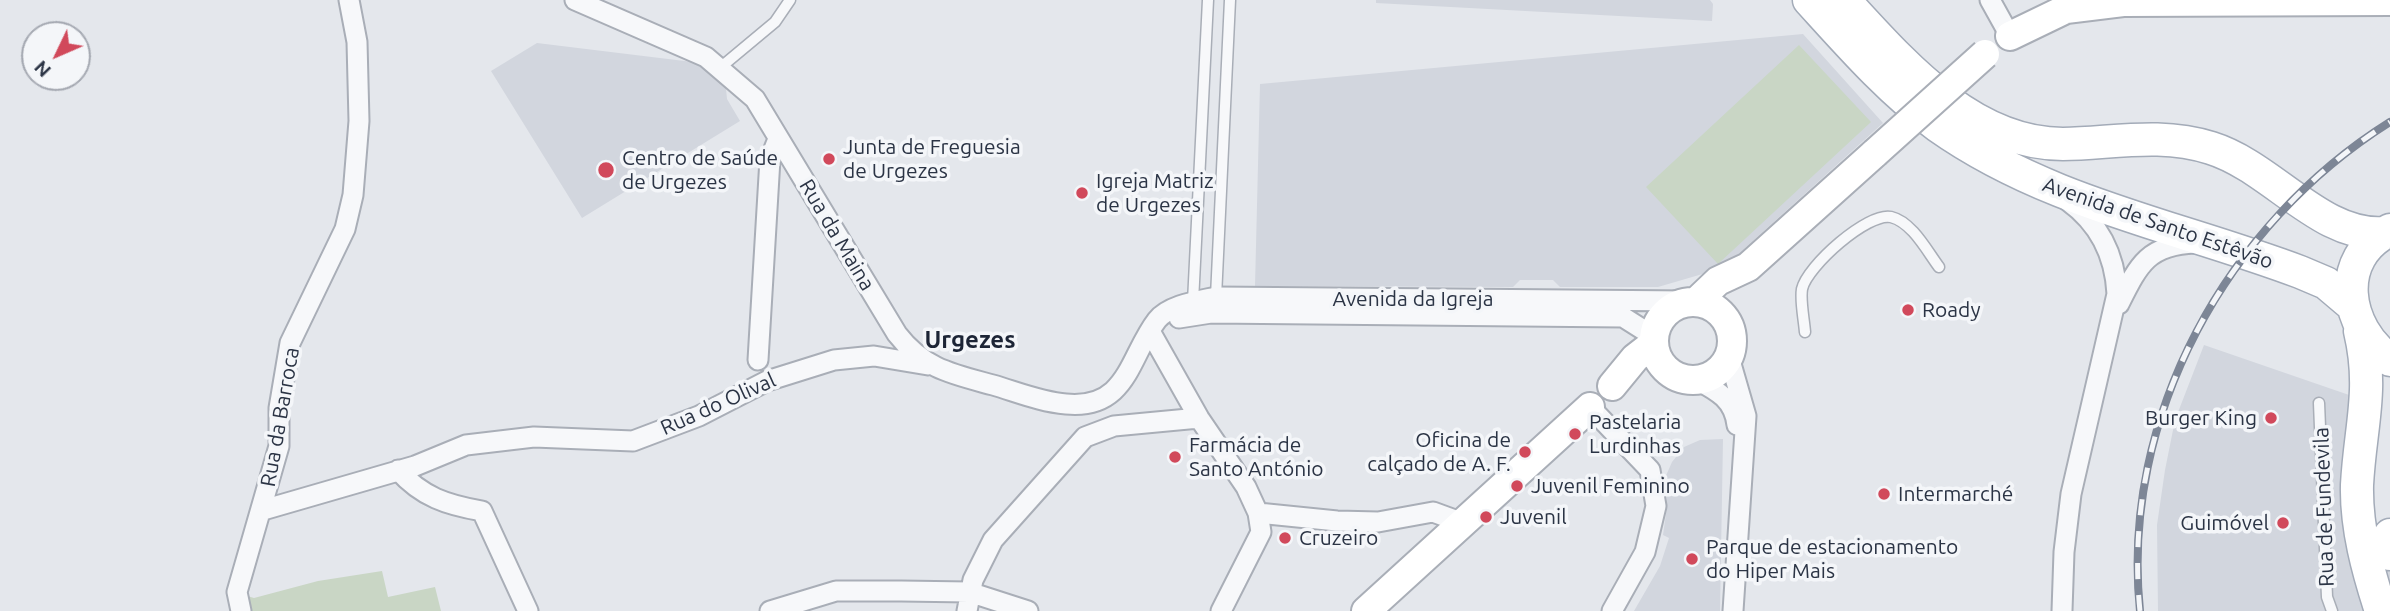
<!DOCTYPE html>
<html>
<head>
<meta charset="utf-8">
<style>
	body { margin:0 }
	#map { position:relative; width:2390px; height:611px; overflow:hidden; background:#e4e7ec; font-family:Ubuntu,sans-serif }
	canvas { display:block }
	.north { position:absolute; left:21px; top:21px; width:70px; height:70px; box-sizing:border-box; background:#f4f6f9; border:2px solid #a4a8b1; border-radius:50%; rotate:226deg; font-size:19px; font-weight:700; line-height:28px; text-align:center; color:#2b3445 }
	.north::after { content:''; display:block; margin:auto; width:24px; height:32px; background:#d1495b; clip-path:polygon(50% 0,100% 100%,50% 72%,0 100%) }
</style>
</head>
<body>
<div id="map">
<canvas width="2390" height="611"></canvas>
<div class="north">N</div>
</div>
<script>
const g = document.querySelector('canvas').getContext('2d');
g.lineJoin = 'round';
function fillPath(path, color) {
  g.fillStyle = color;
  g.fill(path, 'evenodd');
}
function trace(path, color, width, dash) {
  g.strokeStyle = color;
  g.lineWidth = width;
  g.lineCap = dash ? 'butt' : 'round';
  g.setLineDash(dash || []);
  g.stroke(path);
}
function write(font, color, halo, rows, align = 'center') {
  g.font = font + ' Ubuntu,sans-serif';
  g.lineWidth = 7;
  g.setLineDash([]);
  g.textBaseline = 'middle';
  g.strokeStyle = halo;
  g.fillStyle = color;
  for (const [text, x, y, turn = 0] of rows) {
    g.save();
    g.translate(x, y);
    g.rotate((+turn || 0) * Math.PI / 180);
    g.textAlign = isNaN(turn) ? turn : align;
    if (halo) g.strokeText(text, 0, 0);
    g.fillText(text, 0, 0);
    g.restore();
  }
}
fillPath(new Path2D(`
	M 1376,0 L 1710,0 L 1713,4 L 1712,21 L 1376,3 Z
	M 1803,34 L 1883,123 L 1723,268 L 1658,287 L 1560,287 L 1553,280 L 1520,280 L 1513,287 L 1255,286 L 1260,84 Z
	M 537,43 L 709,64 L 725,79 L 727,99 L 740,121 L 582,218 L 491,71 Z
	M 2204,345 L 2352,396 L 2357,563 L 2390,565 L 2390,611 L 2158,611 L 2157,525 L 2165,470 L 2175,420 Z
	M 1723,439 L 1720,611 L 1634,611 L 1660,566 L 1669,538 L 1663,535 L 1667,507 L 1665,478 L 1672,462 L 1684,447 L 1700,440 Z`), '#d2d6de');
fillPath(new Path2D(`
	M 1799,45 L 1871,122 L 1718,264 L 1646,187 Z
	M 382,571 L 388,597 L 435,587 L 441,611 L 248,611 L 244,595 L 254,598 L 318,581 Z`), '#c9d6c5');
const service = new Path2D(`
	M 721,67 L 775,22 L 790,0
	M 1216,297 L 1230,0
	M 1193,302 L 1208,0
	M 1805,332 C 1804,319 1800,301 1802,289 C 1807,266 1868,212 1891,217 C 1912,222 1927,251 1939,267
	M 2319,403 L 2327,597 L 2332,611`);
const minor = new Path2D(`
	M 575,0 L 706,57 L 755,99 L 897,334 C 924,369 952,374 993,385 C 1017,392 1041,402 1066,404 C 1128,410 1129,356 1157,320 C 1169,305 1198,301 1216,297 L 1689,301
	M 1990,0 L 2010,36
	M 2119,304 C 2139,264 2148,245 2195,243
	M 1179,318 L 1211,313 L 1623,317 L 1653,336
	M 1151,333 L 1199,418 L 1246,487 L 1258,513 L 1261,532 L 1221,611
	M 1729,357 L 1746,416 L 1733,611
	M 758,360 L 770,159 L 778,139
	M 1697,380 C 1718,391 1734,400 1737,425
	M 1590,407 L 1650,470 L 1656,506 L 1645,552 L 1612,611
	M 398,470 C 422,497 447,505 482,511 L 528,611
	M 263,510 L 415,466 L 466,445 L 534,437 L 633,441 L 699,416 L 767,381 L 834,360 L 874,356 L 928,365
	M 1258,513 L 1337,521 L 1378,522 L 1433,512 L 1463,523
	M 241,611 L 237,592 L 279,446 L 279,408 L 290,343 L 345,229 L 353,195 L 359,121 L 357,42 L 349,0
	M 770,611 L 836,591 L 901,591 L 969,592 L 1028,611
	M 967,611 L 973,580 L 993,540 L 1085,437 L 1114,426 L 1199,418
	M 2062,611 L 2064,552 L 2071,494 L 2117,294 C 2115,255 2100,224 2068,201`);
const secondary = new Path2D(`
	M 2010,36 L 2066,9 L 2123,2 L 2390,1
	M 1697,301 L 1718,281 L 1748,267 L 1875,153
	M1654 341a39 39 0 1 1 78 0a39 39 0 1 1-78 0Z
	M 1612,386 L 1635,358 L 1653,344
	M 1366,611 L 1590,407`);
const primary = new Path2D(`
	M 1809,0 C 1849,44 1890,91 1938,126 C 2047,203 2178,226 2300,272 L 2326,283 L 2352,305
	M 1844,0 C 1902,63 1971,144 2063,144 C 2114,143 2161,132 2211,148 C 2272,167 2320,237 2383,233
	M 2390,230 C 2333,258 2345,328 2390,360
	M 2360,331 C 2374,390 2360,427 2357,485 C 2356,528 2368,571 2381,611
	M 2390,535 L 2390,554`);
trace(service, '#a9aeb7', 13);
trace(minor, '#a9aeb7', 23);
trace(secondary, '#a9aeb7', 32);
trace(primary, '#a3abb8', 35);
trace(service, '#f7f8fa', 10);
trace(minor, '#f7f8fa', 19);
trace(secondary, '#fff', 28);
trace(primary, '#fff', 32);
const rail = new Path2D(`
	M 2140,611 C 2120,417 2227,224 2390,122`);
trace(rail, '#7d8696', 8);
trace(rail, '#f4f6f9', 5, [16]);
const secondaryBridge = new Path2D(`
	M 1875,153 L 1985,54`);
trace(secondaryBridge, '#a9aeb7', 32, []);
trace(secondaryBridge, '#fff', 28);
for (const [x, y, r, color] of [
	[829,159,7,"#d1495b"],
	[606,170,9,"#d1495b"],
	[1082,193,7,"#d1495b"],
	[1908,310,7,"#d1495b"],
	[2271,418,7,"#d1495b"],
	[1575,434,7,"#d1495b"],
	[1525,452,7,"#d1495b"],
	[1175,457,7,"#d1495b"],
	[1517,486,7,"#d1495b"],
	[1884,494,7,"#d1495b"],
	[1486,517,7,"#d1495b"],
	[2283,523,7,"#d1495b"],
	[1285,538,7,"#d1495b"],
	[1692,559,7,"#d1495b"]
]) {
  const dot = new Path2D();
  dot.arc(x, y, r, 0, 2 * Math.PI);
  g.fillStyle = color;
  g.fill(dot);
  trace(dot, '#f4f6f9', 2.5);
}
write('21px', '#2b3445', '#f4f6f9', [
	["Junta de Freguesia",843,147],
	["de Urgezes",843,171],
	["Centro de Saúde",622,158],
	["de Urgezes",622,182],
	["Igreja Matriz",1096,181],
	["de Urgezes",1096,205],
	["Roady",1922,310],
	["Burger King",2257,418,"right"],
	["Pastelaria",1589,422],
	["Lurdinhas",1589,446],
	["Oficina de",1511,440,"right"],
	["calçado de A. F.",1511,464,"right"],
	["Farmácia de",1189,445],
	["Santo António",1189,469],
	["Juvenil Feminino",1531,486],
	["Intermarché",1898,494],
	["Juvenil",1500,517],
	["Guimóvel",2269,523,"right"],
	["Cruzeiro",1299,538],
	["Parque de estacionamento",1706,547],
	["do Hiper Mais",1706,571]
], 'left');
write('21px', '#2b3445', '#f4f6f9', [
	["Avenida de Santo Estêvão",2158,223,19],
	["Rua da Maina",837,235,59],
	["Avenida da Igreja",1413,299],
	["Rua do Olival",718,404,-24],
	["Rua da Barroca",280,417,-80],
	["Rua de Fundevila",2324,507,-92]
]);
write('bold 24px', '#1d2536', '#f4f6f9', [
	["Urgezes",970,340]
]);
</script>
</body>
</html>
